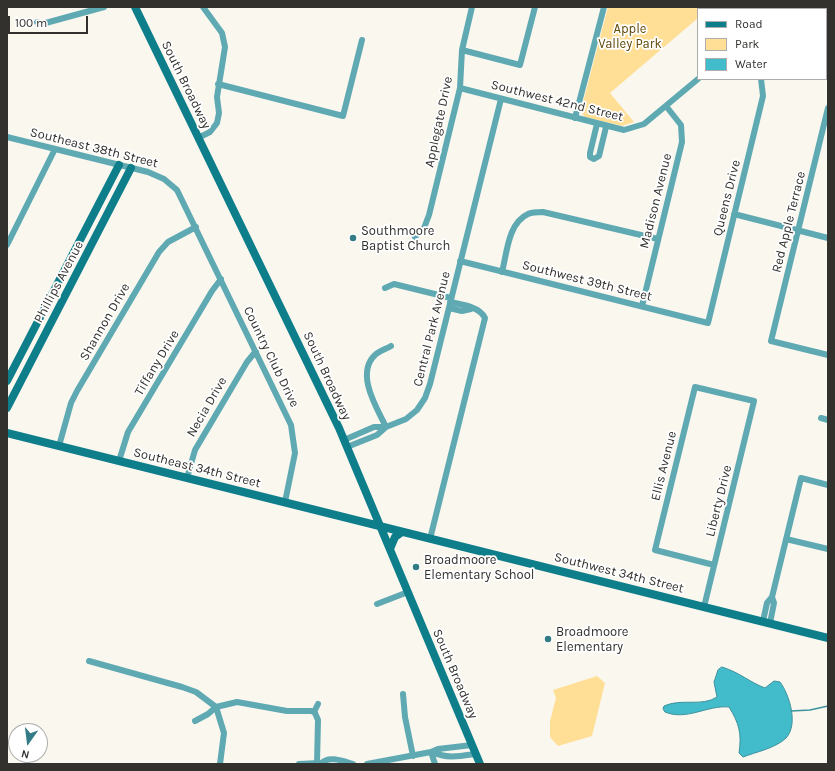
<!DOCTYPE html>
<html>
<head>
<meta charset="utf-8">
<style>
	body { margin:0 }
	#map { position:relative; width:835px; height:771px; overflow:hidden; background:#faf7ef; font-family:Karla,sans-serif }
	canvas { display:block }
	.frame { position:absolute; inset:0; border:8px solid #32312e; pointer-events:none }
	.legend { position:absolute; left:697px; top:8px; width:130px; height:72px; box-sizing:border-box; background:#fff; border:1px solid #adadab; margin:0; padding:5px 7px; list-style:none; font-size:12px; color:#32312e }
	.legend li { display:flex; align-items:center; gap:8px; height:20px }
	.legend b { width:20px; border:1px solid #adadab }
	.north { position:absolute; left:8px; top:723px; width:40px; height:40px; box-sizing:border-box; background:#fff; border:1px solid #adadab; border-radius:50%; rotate:194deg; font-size:11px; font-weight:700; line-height:16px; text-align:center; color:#32312e }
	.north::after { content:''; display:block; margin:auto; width:14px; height:18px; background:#347c85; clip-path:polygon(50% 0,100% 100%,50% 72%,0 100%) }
	.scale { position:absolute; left:8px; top:16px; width:80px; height:18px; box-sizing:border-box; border:2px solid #32312e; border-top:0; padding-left:5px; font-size:12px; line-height:14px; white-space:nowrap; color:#32312e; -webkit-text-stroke:3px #fff; paint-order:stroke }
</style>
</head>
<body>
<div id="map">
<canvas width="835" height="771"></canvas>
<div class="frame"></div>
<ul class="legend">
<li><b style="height:5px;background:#0e7e8b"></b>Road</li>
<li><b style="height:11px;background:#ffde96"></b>Park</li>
<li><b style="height:11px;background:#42bbcb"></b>Water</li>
</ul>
<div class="north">N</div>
<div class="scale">100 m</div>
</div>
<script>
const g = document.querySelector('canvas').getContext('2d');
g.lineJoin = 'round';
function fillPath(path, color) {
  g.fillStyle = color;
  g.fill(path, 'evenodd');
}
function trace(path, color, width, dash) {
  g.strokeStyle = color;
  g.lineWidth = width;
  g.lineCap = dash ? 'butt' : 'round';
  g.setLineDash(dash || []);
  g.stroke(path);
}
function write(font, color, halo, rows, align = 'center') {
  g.font = font + ' Karla,sans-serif';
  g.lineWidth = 3.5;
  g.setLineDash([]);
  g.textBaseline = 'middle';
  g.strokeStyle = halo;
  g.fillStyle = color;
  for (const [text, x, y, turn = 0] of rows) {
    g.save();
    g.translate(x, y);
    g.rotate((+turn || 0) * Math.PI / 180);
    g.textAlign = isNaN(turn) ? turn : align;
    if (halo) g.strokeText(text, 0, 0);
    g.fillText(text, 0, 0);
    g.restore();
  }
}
fillPath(new Path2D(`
	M 608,7 L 711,7 L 709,9 L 698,9 L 698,18 L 610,93 L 634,122 L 622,126 L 584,117 L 581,110 Z
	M 597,676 L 605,683 L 592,736 L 558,746 L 550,737 L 550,721 L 556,698 L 553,690 Z`), '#ffde96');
const water = new Path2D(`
	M 722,667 C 741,673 749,682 765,688 L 774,681 L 780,682 C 789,694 799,724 786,738 C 776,748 756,752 743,757 L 739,753 C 742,734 739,723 729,707 C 707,705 687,721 665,712 L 663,709 L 664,706 C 681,698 702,707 717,697 L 714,682 L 718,670 Z`);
fillPath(water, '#42bbcb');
trace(water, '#3d929c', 1);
trace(new Path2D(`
	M 791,711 L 810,710 L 828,706`), '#3d929c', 1.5);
trace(new Path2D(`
	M 826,17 L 828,18
	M 37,22 L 42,24 L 104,7
	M 462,50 L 520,65 L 535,7
	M 218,84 L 343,116 L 362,40
	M 460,88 L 624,130 L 644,124 L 698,79
	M 828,108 L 771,341 L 828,355
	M 575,118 L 604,7
	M 597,124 L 590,153 L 590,157 L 594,159 L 599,156 L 606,127
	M 7,137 L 148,172 L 164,179 L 177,190 L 291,425 L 295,453 L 285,502
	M 198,138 L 210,132 L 217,123 L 219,113 L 217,97 L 225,47 L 222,33 L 203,7
	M 734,214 L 828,238
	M 415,237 L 424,228 L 429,215 L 460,88 L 462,50 L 472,7
	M 7,245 L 55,149
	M 460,261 L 708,323 L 763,96 L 761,79
	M 502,272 C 507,253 508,223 528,214 C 532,212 539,212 543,212 L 658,239
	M 385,288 L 394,284 L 451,298
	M 642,306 L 682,142 L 681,125 L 666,106
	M 449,308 L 462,311 L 471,309
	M 821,418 L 828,420
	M 386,427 C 377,408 355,374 375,355 C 379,351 386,349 391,346
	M 344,440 L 374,427 L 386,427
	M 59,446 L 71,403 L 77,391 L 159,252 L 168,242 L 196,227
	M 347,447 L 377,435 L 386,427 L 406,419 L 417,410 L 425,398 L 430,384 L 501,99
	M 119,461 L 128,432 L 212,291 L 221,279
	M 187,478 L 195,450 L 247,362 L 256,351
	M 430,539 L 485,318 C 480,307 461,304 450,302
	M 786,539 L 828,549
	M 377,604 L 408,592
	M 704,607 L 754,401 L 695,387 L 655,550 L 714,565
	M 763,621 L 767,603 L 772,597 L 801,478 L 828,485
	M 770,623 L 774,603 L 772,597
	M 89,661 L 182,687 L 196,692 L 216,707 L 237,702 L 287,711 L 312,711 L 315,713 L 318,720 L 317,763
	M 403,694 L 405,717 L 413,756
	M 314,712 L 318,704
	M 195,721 L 208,714 L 216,707 L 224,733 L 220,764
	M 431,752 L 435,764
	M 433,752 C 446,759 461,756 475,754
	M 27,764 L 28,755
	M 299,764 L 319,763
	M 321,764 C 328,755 343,761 353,764
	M 367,764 L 431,752 L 438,749 L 472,745`), '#5fa9b3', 6);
trace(new Path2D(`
	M 135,7 L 339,428 L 480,764
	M 7,381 L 119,165
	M 7,408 L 131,168
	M 7,433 L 828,638
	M 390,549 L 395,537 L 402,532`), '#0e7e8b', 8);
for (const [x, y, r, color] of [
	[353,238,4,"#347c85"],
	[416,567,4,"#347c85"],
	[548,639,4,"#347c85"]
]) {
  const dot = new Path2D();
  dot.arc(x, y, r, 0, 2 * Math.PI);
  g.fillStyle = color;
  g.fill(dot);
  trace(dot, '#fff', 1.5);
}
write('13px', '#604807', '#fff', [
	["Apple",630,29],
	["Valley Park",630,44]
]);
write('13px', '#32312e', '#fff', [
	["South Broadway",186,85,64],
	["Southwest 42nd Street",557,101,14],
	["Applegate Drive",439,122,-78],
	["Southeast 38th Street",94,148,14],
	["Queens Drive",727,198,-76],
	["Madison Avenue",656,201,-76],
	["Red Apple Terrace",789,222,-76],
	["Southwest 39th Street",587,281,14],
	["Phillips Avenue",59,282,-62],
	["Shannon Drive",105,322,-60],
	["Central Park Avenue",432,329,-76],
	["Country Club Drive",271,357,64],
	["Tiffany Drive",157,363,-59],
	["South Broadway",327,376,65],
	["Necia Drive",207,407,-60],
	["Ellis Avenue",664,466,-76],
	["Southeast 34th Street",197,468,14],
	["Liberty Drive",719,501,-76],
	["Southwest 34th Street",619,573,14],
	["South Broadway",455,674,67]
]);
write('13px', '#32312e', '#fff', [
	["Southmoore",361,231],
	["Baptist Church",361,246],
	["Broadmoore",424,560],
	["Elementary School",424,575],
	["Broadmoore",556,632],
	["Elementary",556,647]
], 'left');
</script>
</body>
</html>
